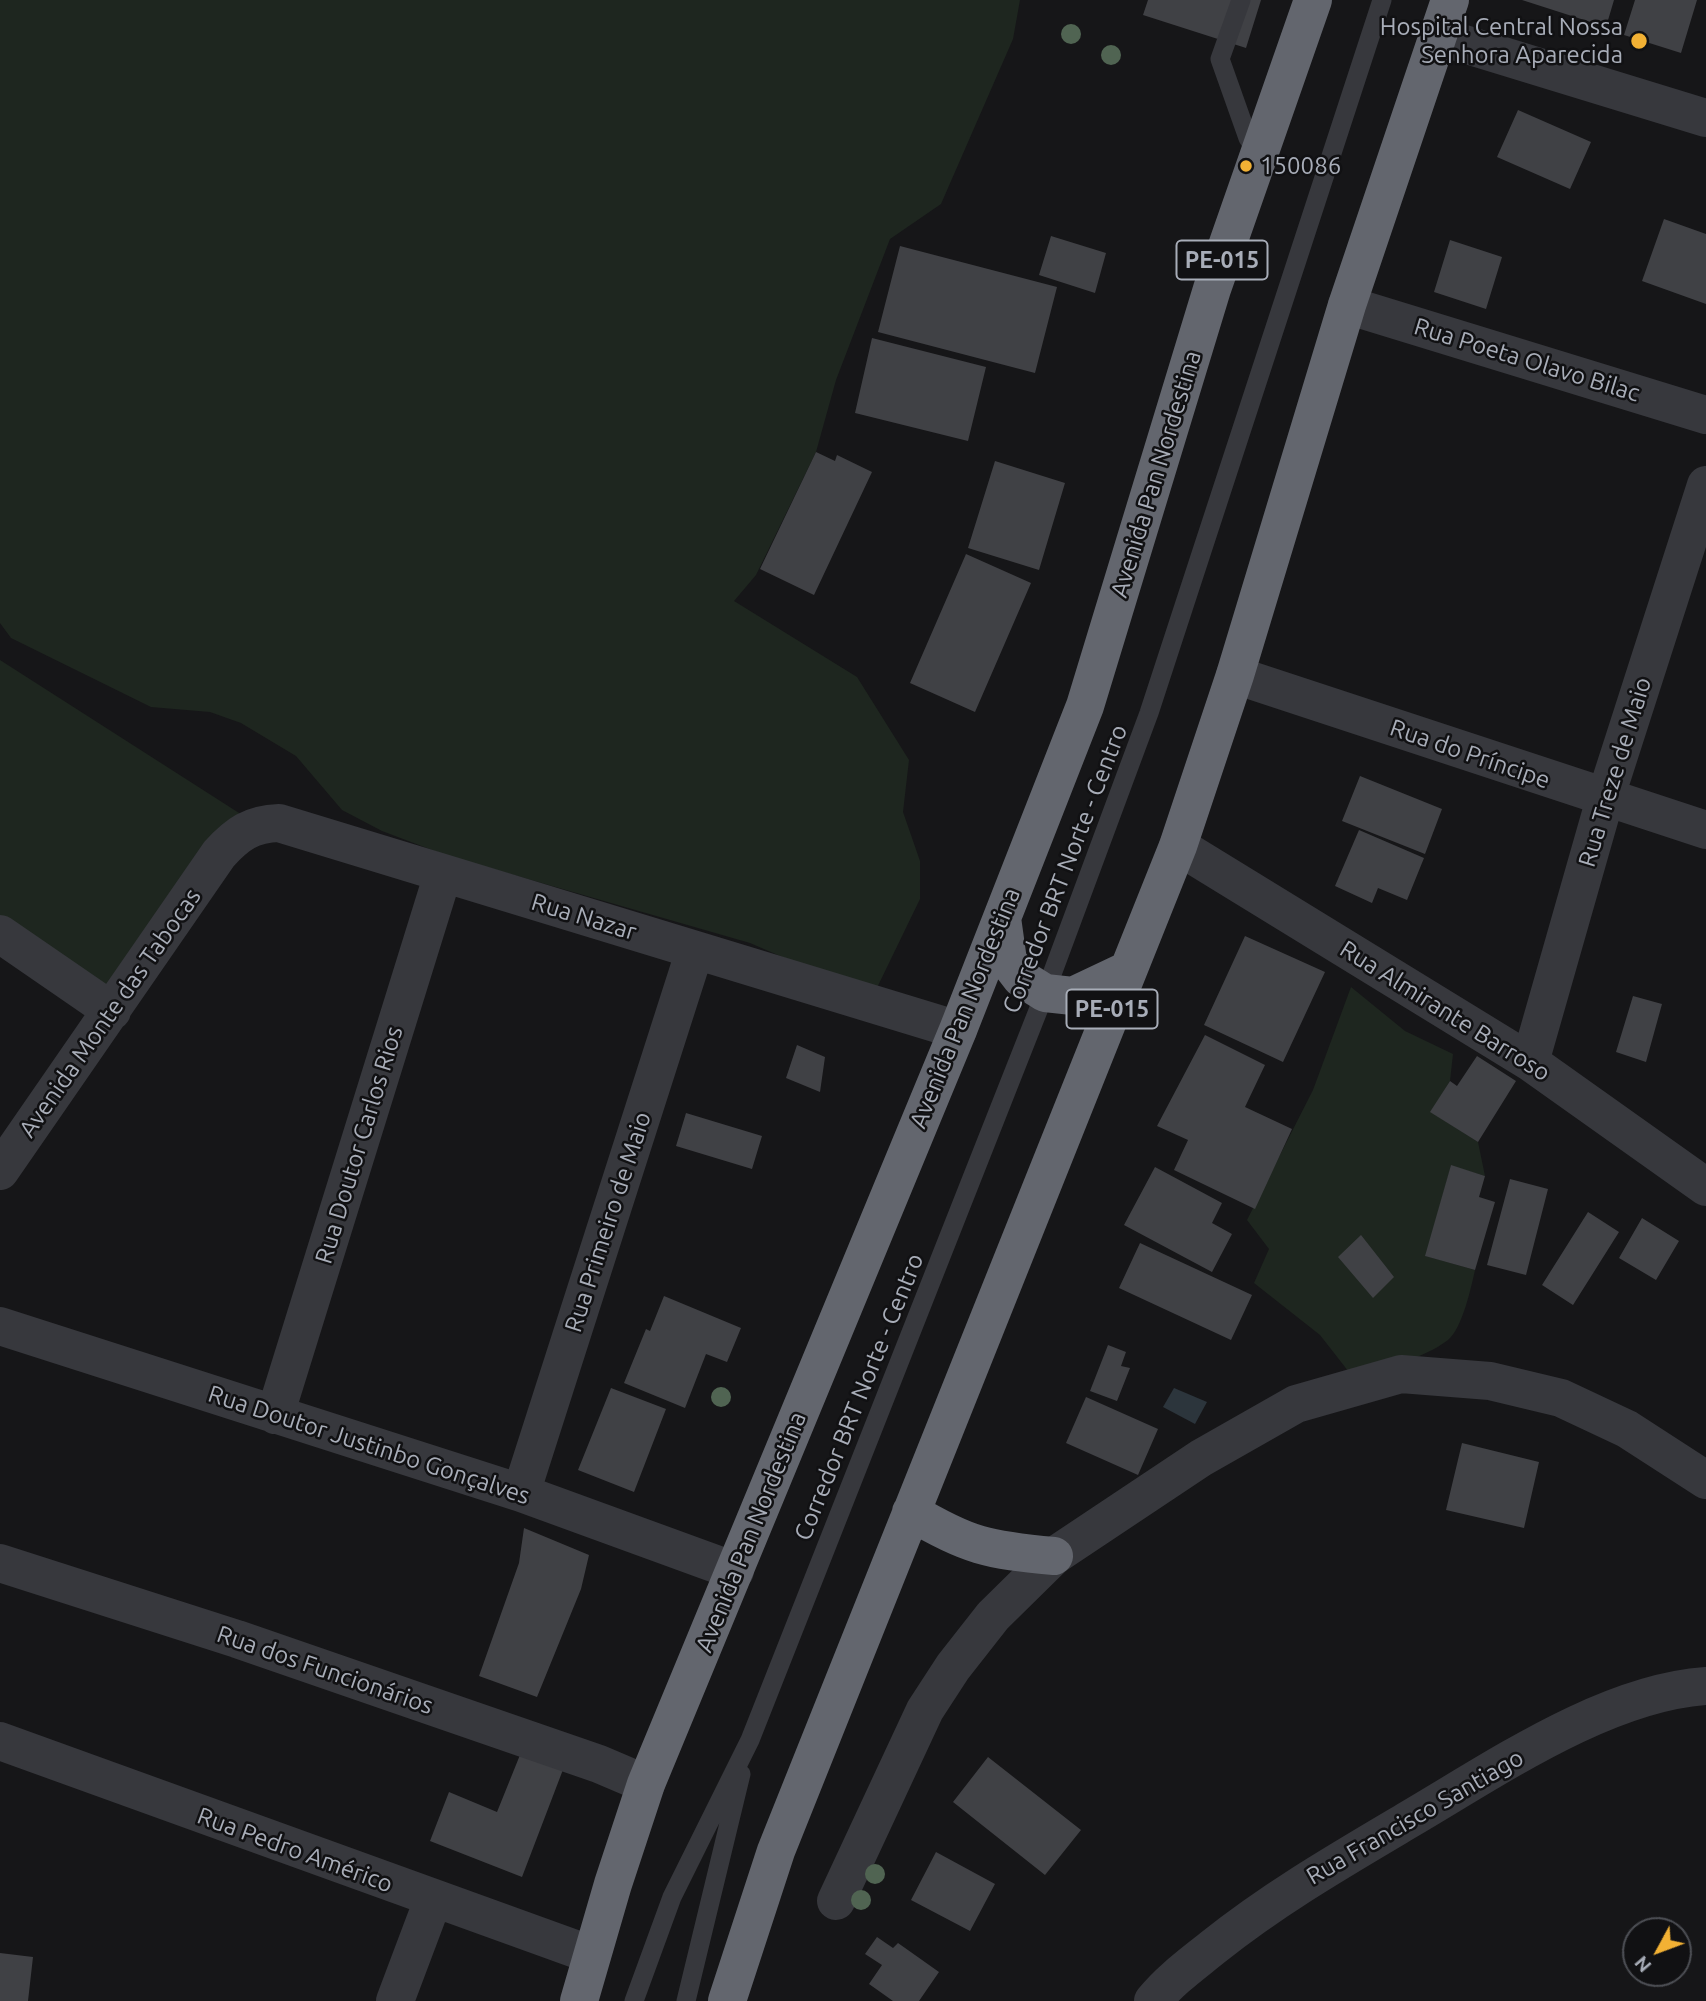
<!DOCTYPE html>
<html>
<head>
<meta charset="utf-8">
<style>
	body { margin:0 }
	#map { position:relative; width:1706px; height:2001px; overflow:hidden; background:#161618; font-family:Ubuntu,sans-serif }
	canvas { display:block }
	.north { position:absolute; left:1622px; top:1917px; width:70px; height:70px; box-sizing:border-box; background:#111113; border:2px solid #4d4f55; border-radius:50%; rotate:229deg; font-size:19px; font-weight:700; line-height:28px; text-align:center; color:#a8adb8 }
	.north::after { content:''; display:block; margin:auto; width:24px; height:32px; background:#f2b134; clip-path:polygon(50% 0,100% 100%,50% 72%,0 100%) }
</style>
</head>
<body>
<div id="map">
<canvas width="1706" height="2001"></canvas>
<div class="north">N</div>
</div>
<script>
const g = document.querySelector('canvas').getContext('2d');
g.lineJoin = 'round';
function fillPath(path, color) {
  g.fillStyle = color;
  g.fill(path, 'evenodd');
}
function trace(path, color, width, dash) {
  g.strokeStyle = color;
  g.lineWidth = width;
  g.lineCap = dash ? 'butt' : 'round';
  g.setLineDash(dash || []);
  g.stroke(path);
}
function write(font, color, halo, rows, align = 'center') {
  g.font = font + ' Ubuntu,sans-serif';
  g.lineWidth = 5;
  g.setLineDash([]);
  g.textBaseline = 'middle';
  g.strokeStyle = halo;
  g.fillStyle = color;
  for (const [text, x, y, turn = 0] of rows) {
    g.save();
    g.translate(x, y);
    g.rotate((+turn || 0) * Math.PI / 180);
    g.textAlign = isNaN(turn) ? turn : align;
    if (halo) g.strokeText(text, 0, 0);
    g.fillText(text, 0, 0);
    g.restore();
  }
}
fillPath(new Path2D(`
	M 0,0 L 1020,0 L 1013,39 L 941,204 L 890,239 L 836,380 L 816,452 L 756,575 L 734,601 L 857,677 L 909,760 L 903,812 L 920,861 L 920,899 L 873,996 L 750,943 L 448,856 L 382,831 L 342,810 L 296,756 L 241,723 L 210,712 L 151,707 L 11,638 L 0,623 Z
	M 0,660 L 250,820 L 111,1026 L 0,947 Z
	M 1351,987 L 1405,1031 L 1453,1054 L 1450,1081 L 1431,1112 L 1478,1142 L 1485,1176 L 1451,1166 L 1426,1256 L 1475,1270 C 1471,1288 1462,1329 1448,1340 C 1422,1360 1383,1367 1352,1376 L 1320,1335 L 1254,1283 L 1269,1249 L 1247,1220 L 1313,1090 Z`), '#1e261f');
fillPath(new Path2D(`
	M 1174,1388 L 1207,1402 L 1195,1424 L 1163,1407 Z`), '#2c353c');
fillPath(new Path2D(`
	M 1148,0 L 1261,0 L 1246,48 L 1143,15 Z
	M 1522,0 L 1614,0 L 1606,27 Z
	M 1635,0 L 1697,0 L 1681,53 L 1624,35 Z
	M 1518,110 L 1591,142 L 1570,189 L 1497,157 Z
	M 1664,219 L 1706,234 L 1706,304 L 1642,281 Z
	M 1051,236 L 1106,253 L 1095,293 L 1039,275 Z
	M 1450,240 L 1502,257 L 1486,309 L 1434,292 Z
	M 900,246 L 1057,287 L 1035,373 L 878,332 Z
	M 872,338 L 986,367 L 968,441 L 855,413 Z
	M 816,452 L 835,461 L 837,455 L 872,472 L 814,595 L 760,569 Z
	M 995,461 L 1065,483 L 1039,570 L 968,548 Z
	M 966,554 L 1031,583 L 975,712 L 910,683 Z
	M 1360,776 L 1442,809 L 1425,854 L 1342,821 Z
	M 1359,830 L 1424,858 L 1407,900 L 1378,888 L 1372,903 L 1335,886 Z
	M 1245,936 L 1325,972 L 1283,1062 L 1204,1025 Z
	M 1633,996 L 1662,1004 L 1646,1062 L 1616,1052 Z
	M 1205,1035 L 1265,1065 L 1245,1107 L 1292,1129 L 1255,1209 L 1174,1170 L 1188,1140 L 1157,1126 Z
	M 797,1045 L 825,1057 L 820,1092 L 786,1078 Z
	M 1477,1056 L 1516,1081 L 1478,1142 L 1430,1112 L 1450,1081 L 1457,1086 Z
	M 686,1113 L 762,1136 L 752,1169 L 676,1146 Z
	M 1451,1165 L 1485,1176 L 1479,1197 L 1495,1202 L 1475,1270 L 1425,1256 Z
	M 1155,1167 L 1222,1203 L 1212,1223 L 1232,1234 L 1212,1272 L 1124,1225 Z
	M 1510,1179 L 1548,1189 L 1526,1275 L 1487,1265 Z
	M 1588,1212 L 1619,1232 L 1573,1305 L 1542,1285 Z
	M 1642,1218 L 1679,1241 L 1656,1280 L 1619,1258 Z
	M 1361,1235 L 1394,1277 L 1373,1298 L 1338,1257 Z
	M 1140,1243 L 1252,1295 L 1231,1340 L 1119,1288 Z
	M 664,1296 L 741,1328 L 727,1362 L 706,1354 L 685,1408 L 624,1383 L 646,1329 L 650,1331 Z
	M 1108,1345 L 1126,1352 L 1121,1366 L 1130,1368 L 1117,1401 L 1090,1391 Z
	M 611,1388 L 666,1409 L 634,1492 L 578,1470 Z
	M 1086,1397 L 1158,1429 L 1138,1475 L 1066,1443 Z
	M 1462,1443 L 1539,1462 L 1524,1528 L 1446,1510 Z
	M 524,1528 L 589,1555 L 581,1589 L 537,1697 L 479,1676 L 519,1563 Z
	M 522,1750 L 564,1767 L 522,1877 L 430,1841 L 449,1792 L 497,1812 Z
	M 988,1757 L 1081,1830 L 1045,1875 L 953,1802 Z
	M 936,1852 L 995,1884 L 970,1931 L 911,1900 Z
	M 877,1937 L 893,1948 L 898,1943 L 939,1972 L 919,2001 L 893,2001 L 869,1984 L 882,1965 L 865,1954 Z
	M 0,1953 L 33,1957 L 28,2001 L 0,2001 Z`), '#404145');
trace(new Path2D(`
	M 1241,0 L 1220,59 L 1248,138 L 1259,155
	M 634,2001 L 672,1897 L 750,1740 L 1045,993 L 1149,713 L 1382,0
	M 686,2001 L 741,1774`), '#37383d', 19);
trace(new Path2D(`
	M 1438,36 L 1706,118
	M 1347,305 L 1706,415
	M 1235,675 L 1706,830
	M 1178,846 L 1530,1062 L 1706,1187
	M 0,934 L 112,1011
	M 1530,1062 L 1605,799 L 1706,485
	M 0,1171 L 219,854 C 237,834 251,824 279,823 L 958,1030
	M 0,1326 L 521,1493 L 735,1571
	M 275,1415 L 443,874
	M 521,1493 L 695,950
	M 0,1563 L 237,1639 L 599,1764 L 646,1784
	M 0,1741 L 592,1955
	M 836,1901 L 925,1710 L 953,1667 L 993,1616 L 1054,1556 L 1201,1458 L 1296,1404 L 1401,1374 L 1490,1381 L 1561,1398 L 1627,1429 L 1706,1480
	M 395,2001 L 433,1900
	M 1153,2001 C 1170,1980 1191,1965 1212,1948 C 1272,1900 1337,1862 1403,1823 C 1491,1772 1603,1693 1706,1686`), '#37383d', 38);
trace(new Path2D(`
	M 1002,918 L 1008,961 L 1021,978 L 1045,993 L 1073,996 L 1128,970
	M 911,1512 C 968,1546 988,1550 1054,1556
	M 579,2001 L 613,1884 L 646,1784 L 958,1030 L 1085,706 L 1212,289 L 1313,0
	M 727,2001 L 776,1851 L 1178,846 L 1235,675 L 1347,305 L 1450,0`), '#63666e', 38);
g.fillStyle = '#506452';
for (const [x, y] of [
	[1071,34],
	[1111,55],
	[721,1397],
	[875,1874],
	[861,1900]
]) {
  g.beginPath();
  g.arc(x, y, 10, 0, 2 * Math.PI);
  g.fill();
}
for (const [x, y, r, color] of [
	[1639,41,9,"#f2b134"],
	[1246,166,7,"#f2b134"]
]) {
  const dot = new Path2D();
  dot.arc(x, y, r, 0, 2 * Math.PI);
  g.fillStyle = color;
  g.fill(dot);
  trace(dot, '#111113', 2.5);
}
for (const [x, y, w] of [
	[1222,260,91],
	[1112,1009,91]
]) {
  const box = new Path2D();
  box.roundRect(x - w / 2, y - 19.5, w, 39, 5);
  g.fillStyle = '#111113';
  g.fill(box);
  trace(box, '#a8adb8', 2);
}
write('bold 23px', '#a8adb8', null, [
	["PE-015",1222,260],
	["PE-015",1112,1009]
]);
write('24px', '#a8adb8', '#111113', [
	["Hospital Central Nossa",1623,27],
	["Senhora Aparecida",1623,55],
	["150086",1260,166,"left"]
], 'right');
write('24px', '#a8adb8', '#111113', [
	["Rua Poeta Olavo Bilac",1527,360,17],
	["Avenida Pan Nordestina",1156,474,-73],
	["Rua do Príncipe",1470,754,19],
	["Rua Treze de Maio",1615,772,-73],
	["Corredor BRT Norte - Centro",1065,869,-69],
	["Rua Nazar",584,917,17],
	["Avenida Pan Nordestina",965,1008,-68],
	["Rua Almirante Barroso",1445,1011,32],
	["Avenida Monte das Tabocas",110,1013,-55],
	["Rua Doutor Carlos Rios",359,1145,-73],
	["Rua Primeiro de Maio",608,1222,-72],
	["Corredor BRT Norte - Centro",859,1397,-68],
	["Rua Doutor Justinbo Gonçalves",369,1445,18],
	["Avenida Pan Nordestina",751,1532,-68],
	["Rua dos Funcionários",325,1670,19],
	["Rua Francisco Santiago",1415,1817,-30],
	["Rua Pedro Américo",295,1850,20]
]);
</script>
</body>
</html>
